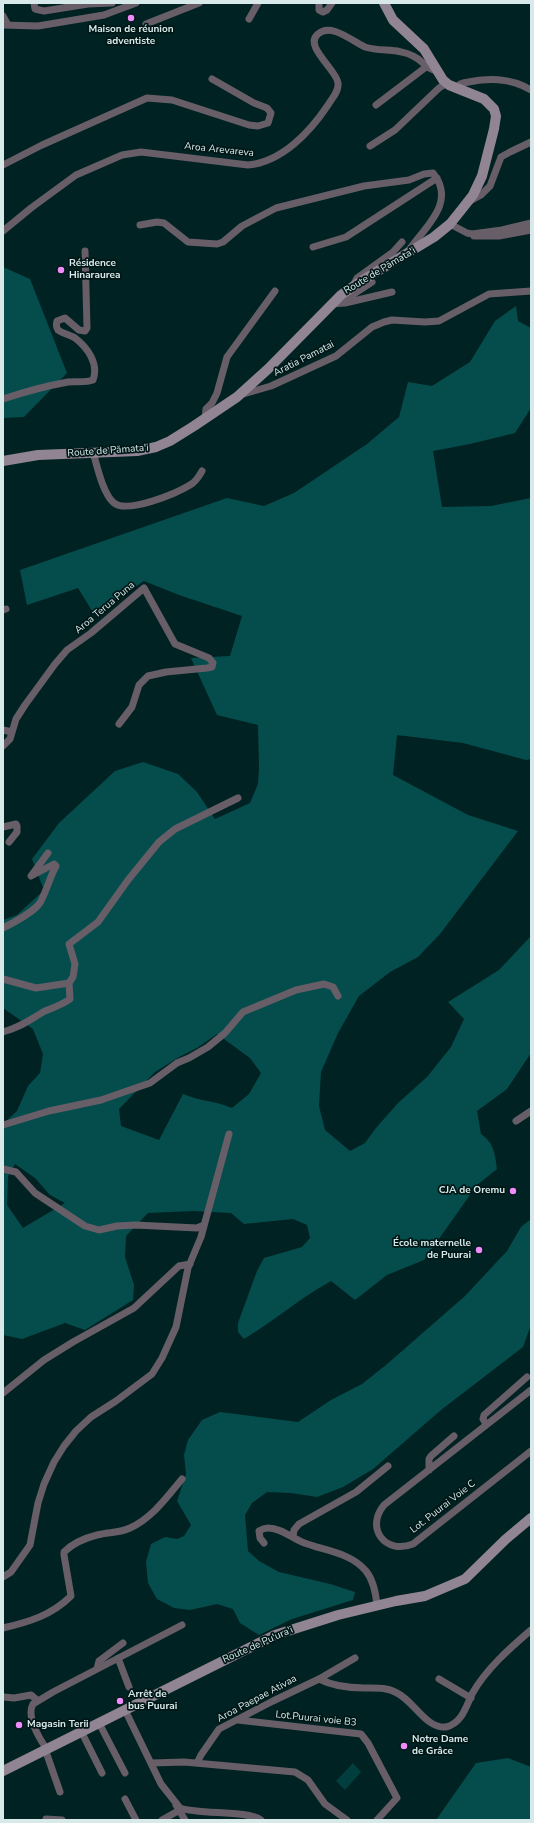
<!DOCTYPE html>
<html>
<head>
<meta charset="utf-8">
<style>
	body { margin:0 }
	#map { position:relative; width:534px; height:1823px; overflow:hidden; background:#022; font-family:"Nunito Sans",sans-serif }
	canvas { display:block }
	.frame { position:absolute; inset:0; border:4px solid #d7eae9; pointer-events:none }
</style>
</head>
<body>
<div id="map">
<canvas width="534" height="1823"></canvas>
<div class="frame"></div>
</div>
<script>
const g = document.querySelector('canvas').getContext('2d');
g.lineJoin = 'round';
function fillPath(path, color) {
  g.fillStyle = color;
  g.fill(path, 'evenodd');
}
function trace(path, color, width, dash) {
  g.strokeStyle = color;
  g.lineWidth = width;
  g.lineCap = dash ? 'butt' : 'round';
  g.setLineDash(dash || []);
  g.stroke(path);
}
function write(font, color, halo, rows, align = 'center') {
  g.font = font + ' "Nunito Sans",sans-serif';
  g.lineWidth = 3.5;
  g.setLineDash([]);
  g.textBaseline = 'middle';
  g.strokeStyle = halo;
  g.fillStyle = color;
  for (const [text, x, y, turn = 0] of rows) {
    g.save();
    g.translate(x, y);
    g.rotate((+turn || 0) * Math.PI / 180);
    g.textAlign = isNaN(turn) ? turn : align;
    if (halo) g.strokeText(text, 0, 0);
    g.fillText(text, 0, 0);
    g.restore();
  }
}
fillPath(new Path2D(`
	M 353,1763 L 361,1772 L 345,1790 L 336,1781 Z`), '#023e3d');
fillPath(new Path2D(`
	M 3,267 L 30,279 L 67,373 L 24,417 L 3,418 Z
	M 516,306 L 518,321 L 531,328 L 531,408 L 515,433 L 470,444 L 433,451 L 442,507 L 491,506 L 531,498 L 531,759 L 526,760 L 463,743 L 397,735 L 393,775 L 468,815 L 518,831 L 440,934 L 418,957 L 390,972 L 359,996 L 338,1033 L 321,1072 L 319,1106 L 325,1130 L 350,1151 L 365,1143 L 376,1128 L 398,1103 L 427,1077 L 451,1047 L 464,1019 L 448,1002 L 499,970 L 531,936 L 531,1053 L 507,1089 L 477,1111 L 481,1134 C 494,1143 495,1154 497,1169 L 477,1185 L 424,1260 L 387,1275 L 355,1300 L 331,1281 C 300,1298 274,1321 244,1339 L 238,1332 L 238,1323 L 257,1271 L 264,1258 L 302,1247 L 310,1238 L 307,1225 L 293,1219 L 244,1224 L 231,1213 L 193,1211 L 148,1213 L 126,1236 L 125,1257 L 134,1285 L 133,1300 L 85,1330 L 65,1323 L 22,1339 L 3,1335 L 3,1124 L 17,1111 L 28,1086 L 40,1073 L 43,1054 L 33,1029 L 3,1008 L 3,920 L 17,915 L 44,890 L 32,859 L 59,823 L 115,771 L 143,762 L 178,774 L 197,792 L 215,819 L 250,803 L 258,784 L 259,768 L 258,725 L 217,715 L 191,658 L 230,656 L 242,616 L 179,595 L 144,581 L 94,614 L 78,588 L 27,605 L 20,570 L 227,498 L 264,506 L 294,493 L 367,444 L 399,417 L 408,382 L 432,386 L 470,362 L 495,321 ZM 217,1034 L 250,1058 L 261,1073 L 249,1094 L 232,1108 C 216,1101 199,1101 183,1094 L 159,1140 L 121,1126 L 119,1109 L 155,1072 L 181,1056 L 197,1048 ZM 15,1164 L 35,1178 L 50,1195 L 65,1203 L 23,1228 L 7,1205 L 8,1176 Z
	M 531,1219 L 531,1325 L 523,1347 L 441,1410 L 373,1469 L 343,1487 L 317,1497 L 291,1493 L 267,1492 L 252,1503 L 245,1515 L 248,1551 L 259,1561 L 279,1572 L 330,1584 L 355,1592 L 353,1600 L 292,1619 L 259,1635 L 240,1623 L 233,1609 L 217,1604 L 190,1610 L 174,1608 L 157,1599 L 148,1583 L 146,1562 L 151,1544 L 165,1537 L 177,1539 L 184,1536 L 191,1525 L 177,1501 L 186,1474 L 184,1455 L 188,1440 L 202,1420 L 220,1412 L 298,1422 L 331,1400 L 362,1384 L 386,1365 L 465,1296 L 507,1251 L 521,1227 Z
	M 508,1758 L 531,1767 L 531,1820 L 436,1820 L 476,1763 Z`), '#054d4c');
trace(new Path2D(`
	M 34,3 L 35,9 L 44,11 L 88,4 L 112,3
	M 319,3 L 319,10 L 323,12 L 327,10 L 332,3
	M 3,16 L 8,25
	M 249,19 L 258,3
	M 146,24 L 199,3
	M 3,25 L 38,26 L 104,15 L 136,3
	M 458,88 L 460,84 L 463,83 C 488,78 509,77 531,90
	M 376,105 L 426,67
	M 370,146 L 395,130 L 439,88 L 447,83
	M 3,165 L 42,145 L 147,98 L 172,100 L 249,125 L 258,126 L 268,123 L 271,113 L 267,108 L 254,103 L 212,79
	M 470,201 L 481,195 L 490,186 L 501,157 L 510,152 L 531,142
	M 450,224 L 467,233 L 472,234 L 502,230 L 531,223
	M 140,225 L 157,222 L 164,223 L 188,242 L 217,244 L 223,242 L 242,226 L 276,208 L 364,186 L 409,180 L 424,174 L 433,173 C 457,202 425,227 409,250
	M 3,231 L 31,208 L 76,175 L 122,155 L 141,152 L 248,165 C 282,162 310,132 328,105 C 332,98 339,92 338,83 C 337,70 303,46 318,34 C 331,22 353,42 365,47 C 381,52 399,48 413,56 C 424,61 425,69 438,71
	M 474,236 L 499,236 L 531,230
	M 313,247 L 346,237 L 437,178
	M 354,284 L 357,278 L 393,252 L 402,242
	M 343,301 L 372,282
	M 331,304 L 345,303 L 392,292
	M 240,395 L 271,386 L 336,356 L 372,327 L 384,322 L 392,320 L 425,322 L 439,321 L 489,294 L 531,291
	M 3,399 C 24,392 46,386 68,382 C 76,381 85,383 93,380 C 99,364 88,348 75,338 C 70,335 62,333 58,330 C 56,327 56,324 57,321 L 65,318 L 79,330 L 85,331 L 87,328 L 85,251
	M 205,419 L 206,409 L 212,403 L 217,393 L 227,357 L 275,291
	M 93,452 C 97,466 103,494 114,503 C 128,514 177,493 190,485 C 196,482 199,476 202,471
	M 3,610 L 6,609
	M 3,730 L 12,732
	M 3,746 L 10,739 L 16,719 L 25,705 L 55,664 L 67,650 L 91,633 L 144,588 L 175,644 L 209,658 L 213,663 L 212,667 L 207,668 L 166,672 L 148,676 L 139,685 L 132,707 L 119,724
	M 3,827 L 16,824 L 17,826 L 17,832 L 9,842
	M 3,928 C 13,923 37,910 41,901 C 47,889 50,877 56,866 L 54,864 L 31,876 L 48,853
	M 3,979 L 36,988 L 69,983
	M 3,1032 C 21,1027 29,1020 45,1011 C 54,1007 62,1005 70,999 L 69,983 L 73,977 L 75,964 L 69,944 L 98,922 L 128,880 L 159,842 L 175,829 L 238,798
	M 516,1121 L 531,1111
	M 3,1125 L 49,1111 L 101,1100 L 150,1083 L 177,1063 L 189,1058 L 208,1047 L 225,1033 L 243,1012 L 296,990 L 324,984 L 333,987 L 338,996
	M 3,1169 L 16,1172 L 35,1193 L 85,1226 L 99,1230 L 117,1226 L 135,1225 L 197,1228 L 204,1225
	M 531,1390 L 384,1505 C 365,1528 385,1555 413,1544 L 531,1451
	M 3,1393 L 44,1360 L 73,1342 L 134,1308 L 179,1266 L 190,1264
	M 486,1424 L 483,1419 L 484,1415 L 527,1377
	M 429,1470 L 429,1459 L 431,1456 L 454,1436
	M 293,1537 L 294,1530 L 299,1524 L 356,1492 L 388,1466
	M 264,1543 L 260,1538 L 259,1531 C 262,1529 264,1528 268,1528 C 280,1528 291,1537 302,1542 C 324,1551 350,1552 366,1571 C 374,1581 376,1594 377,1606
	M 3,1577 L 11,1572 L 30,1545 L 38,1503 L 44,1484 L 54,1462 L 64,1446 L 76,1431 L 91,1417 L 116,1401 L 152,1374 L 162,1358 L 176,1327 L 188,1268 L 201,1237 L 229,1134
	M 3,1628 C 29,1622 52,1615 71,1596 L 64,1555 L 64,1552 C 72,1544 85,1538 97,1535 C 108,1532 120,1533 130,1528 C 152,1518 167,1497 182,1479
	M 118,1658 L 129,1687
	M 97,1669 L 99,1661 L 123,1643
	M 319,1679 C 333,1686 349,1688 364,1688 C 376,1688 387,1687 397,1693 C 414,1701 426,1729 446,1727 C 462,1723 466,1707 472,1694 C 486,1669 510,1648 531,1630
	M 439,1679 L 471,1698
	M 4,1697 L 14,1698 L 31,1695 L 38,1701
	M 125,1710 L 161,1784 L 180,1808 C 200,1815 247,1810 261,1820
	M 238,1720 L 361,1734 L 368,1743 L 397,1798 L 377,1820
	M 99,1723 L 125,1773
	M 81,1731 L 102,1773
	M 46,1748 C 39,1738 26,1716 33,1704 L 53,1692 L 182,1625
	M 45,1749 L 60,1792
	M 152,1763 L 184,1762 L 295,1772 L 308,1780 L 325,1804 L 347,1820
	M 197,1763 L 201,1755 L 219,1729 L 273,1701 L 319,1679 L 355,1658
	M 125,1799 L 136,1820
	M 176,1805 L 185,1820
	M 46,1819 L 62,1820
	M 162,1820 L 178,1811`), '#675e68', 7);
trace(new Path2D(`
	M 3,461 L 38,455 L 137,451 L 156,447 L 170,441 L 194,426 L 237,397 L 268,369 L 341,295 L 358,283 L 434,237 L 450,224 L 462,209 L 473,195 L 482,176 L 494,129 L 496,116 L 494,109 L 484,99 L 449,85 L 443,80 L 424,49 L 393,20 L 384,3
	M 3,1771 L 275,1635 L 338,1615 L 396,1601 L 425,1596 L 465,1579 L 506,1539 L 531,1518`), '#918493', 10);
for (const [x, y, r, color] of [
	[131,18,4,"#ed8cfa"],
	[61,270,4,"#ed8cfa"],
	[513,1191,4,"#ed8cfa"],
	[479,1250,4,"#ed8cfa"],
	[120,1701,4,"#ed8cfa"],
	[19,1725,4,"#ed8cfa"],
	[404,1746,4,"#ed8cfa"]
]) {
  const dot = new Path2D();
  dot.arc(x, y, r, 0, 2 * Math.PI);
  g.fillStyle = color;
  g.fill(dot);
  trace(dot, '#001717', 1.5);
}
write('bold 10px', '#d7eae9', '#001717', [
	["Maison de réunion",131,30,"center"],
	["adventiste",131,42,"center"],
	["Résidence",69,264],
	["Hinaraurea",69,276],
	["CJA de Oremu",505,1191,"right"],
	["École maternelle",471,1244,"right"],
	["de Puurai",471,1256,"right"],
	["Arrêt de",128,1695],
	["bus Puurai",128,1707],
	["Magasin Terii",27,1725],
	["Notre Dame",412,1740],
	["de Grâce",412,1752]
], 'left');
write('10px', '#d7eae9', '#001717', [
	["Aroa Arevareva",219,150,6],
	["Route de Pāmata'i",380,271,-31],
	["Aratia Pamatai",304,359,-27],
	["Route de Pāmata'i",108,451,-4],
	["Aroa Terua Puna",105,608,-40],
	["Lot. Puurai Voie C",443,1507,-38],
	["Route de Pu'ura'i",258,1645,-24],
	["Aroa Paepae Ativaa",257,1699,-28],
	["Lot.Puurai voie B3",316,1719,6]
]);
</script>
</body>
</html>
